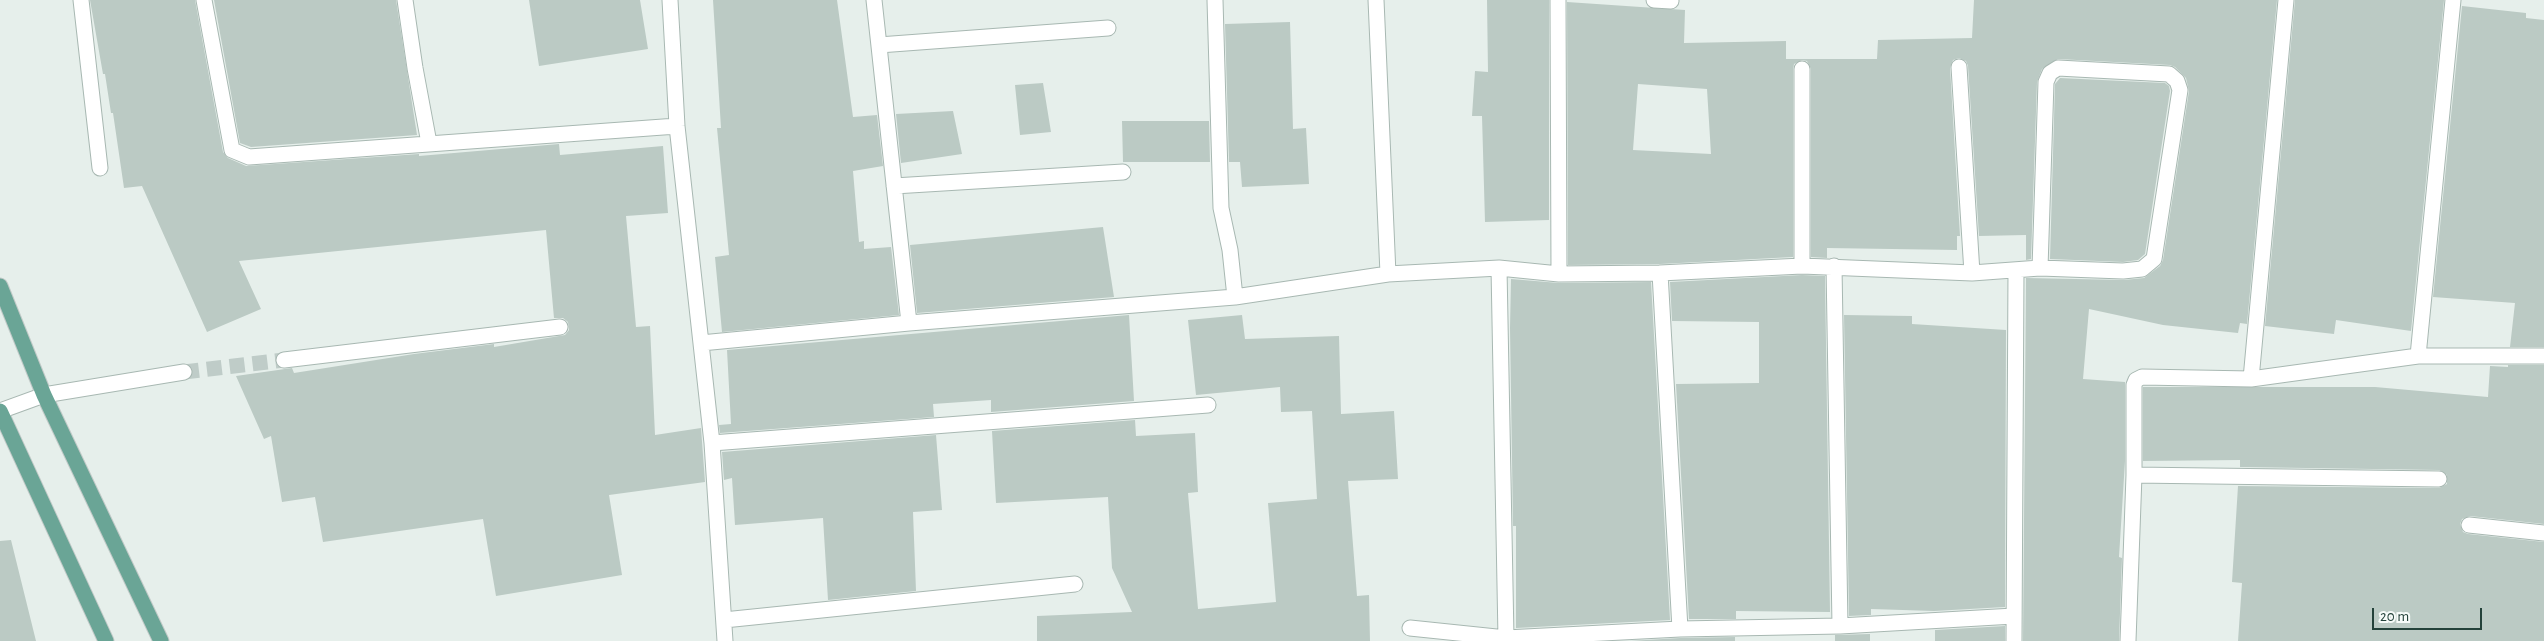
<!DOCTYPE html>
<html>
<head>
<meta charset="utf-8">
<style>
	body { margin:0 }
	#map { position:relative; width:2544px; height:641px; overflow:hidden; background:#e6efeb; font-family:"Alegreya Sans",sans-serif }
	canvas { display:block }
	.scale { position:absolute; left:2372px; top:608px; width:110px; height:22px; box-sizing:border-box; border:2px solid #24423a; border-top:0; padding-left:6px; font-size:15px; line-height:18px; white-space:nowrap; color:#24423a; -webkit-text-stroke:4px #f7fbf9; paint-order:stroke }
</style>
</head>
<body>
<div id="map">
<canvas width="2544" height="641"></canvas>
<div class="scale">20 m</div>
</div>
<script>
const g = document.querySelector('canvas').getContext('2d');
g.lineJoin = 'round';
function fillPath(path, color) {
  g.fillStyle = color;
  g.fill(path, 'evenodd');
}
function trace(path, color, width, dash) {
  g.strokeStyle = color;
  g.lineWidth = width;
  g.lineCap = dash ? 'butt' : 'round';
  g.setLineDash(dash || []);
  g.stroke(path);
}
fillPath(new Path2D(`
	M 90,0 L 195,0 L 223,152 L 228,158 L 246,166 L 419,154 L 419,156 L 559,144 L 560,155 L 663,146 L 668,213 L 626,216 L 636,327 L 650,326 L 655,435 L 701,428 L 705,482 L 609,495 L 622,575 L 496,596 L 483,519 L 323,542 L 315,497 L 282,502 L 271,436 L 264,439 L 236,376 L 292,368 L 294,373 L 414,354 L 494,344 L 494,347 L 565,335 L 569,330 L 568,322 L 563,318 L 554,318 L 546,230 L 239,261 L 261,309 L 207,332 L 142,186 L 124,188 L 113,113 L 111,113 L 105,74 L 103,74 Z
	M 214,0 L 396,0 L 417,135 L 251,147 L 240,143 Z
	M 529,0 L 640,0 L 648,49 L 539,66 Z
	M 713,0 L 837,0 L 853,117 L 877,115 L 883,166 L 853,171 L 859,242 L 864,241 L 864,249 L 891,247 L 899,315 L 722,332 L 715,257 L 729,255 L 717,128 L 721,128 Z
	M 1487,0 L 1549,0 L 1549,220 L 1485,222 L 1482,116 L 1472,116 L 1475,71 L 1488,72 Z
	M 1974,0 L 2277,0 L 2247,324 L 2240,323 L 2238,333 L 2163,325 L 2089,309 L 2083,379 L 2125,382 L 2125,461 L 2119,557 L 2122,558 L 2119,641 L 2023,641 L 2026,278 L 2124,280 L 2144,278 L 2160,266 L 2163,260 L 2189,91 L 2186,78 L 2175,67 L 2170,65 L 2058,59 L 2042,69 L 2037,82 L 2031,259 L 2026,260 L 2026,235 L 1979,236 L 1968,66 L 1966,61 L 1959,58 L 1953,60 L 1950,68 L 1960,236 L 1957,236 L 1957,250 L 1827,248 L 1827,258 L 1811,257 L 1811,69 L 1807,61 L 1802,60 L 1794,64 L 1793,69 L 1793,257 L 1660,264 L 1568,265 L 1567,2 L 1685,10 L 1684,43 L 1786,41 L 1786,59 L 1877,59 L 1878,40 L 1972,38 ZM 1638,84 L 1707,89 L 1711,154 L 1633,150 Z
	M 2295,0 L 2444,0 L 2411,331 L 2336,320 L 2334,334 L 2265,326 Z
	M 2462,6 L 2526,13 L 2526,18 L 2544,20 L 2544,347 L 2510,347 L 2515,303 L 2433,297 Z
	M 1290,22 L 1293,129 L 1306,128 L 1309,184 L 1242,187 L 1240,162 L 1229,162 L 1225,24 Z
	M 2060,78 L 2165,83 L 2169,86 L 2170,91 L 2145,254 L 2138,260 L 2123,262 L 2050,259 L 2055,84 Z
	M 1043,83 L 1051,132 L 1020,135 L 1015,85 Z
	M 953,111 L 962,154 L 901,163 L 896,114 Z
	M 1122,121 L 1209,121 L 1210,162 L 1123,162 Z
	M 1103,227 L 1114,297 L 917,313 L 910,245 Z
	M 1802,275 L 1825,276 L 1830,612 L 1736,611 L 1736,619 L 1689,619 L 1676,384 L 1759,383 L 1759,322 L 1672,321 L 1670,282 Z
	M 1511,279 L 1559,283 L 1651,282 L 1670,620 L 1516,628 L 1516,526 L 1513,526 L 1510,328 Z
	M 1129,315 L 1134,401 L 991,412 L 991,400 L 933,404 L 934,417 L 720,433 L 719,425 L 731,424 L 727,350 Z
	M 1242,315 L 1245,339 L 1339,336 L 1341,414 L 1394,411 L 1398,479 L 1348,481 L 1357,596 L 1369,595 L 1370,641 L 1037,641 L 1037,616 L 1132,612 L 1112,568 L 1108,497 L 996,503 L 992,431 L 1135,420 L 1136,436 L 1195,433 L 1198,492 L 1188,493 L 1198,609 L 1276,602 L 1268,503 L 1317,499 L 1312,411 L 1281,412 L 1280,387 L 1196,395 L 1188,320 Z
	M 1844,315 L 1912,316 L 1912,324 L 2006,330 L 2005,607 L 1934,611 L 1871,609 L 1871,615 L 1849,616 Z
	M 2508,365 L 2544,365 L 2544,524 L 2470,516 L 2462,519 L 2460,524 L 2463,532 L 2468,534 L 2544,542 L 2544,641 L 2238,641 L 2242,583 L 2232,582 L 2238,486 L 2439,488 L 2447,484 L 2447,475 L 2439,470 L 2240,467 L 2240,460 L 2143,461 L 2143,387 L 2375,387 L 2488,397 L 2490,366 L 2508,367 Z
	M 936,435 L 942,510 L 913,512 L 916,591 L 828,600 L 823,518 L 735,525 L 732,478 L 724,480 L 722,452 Z
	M 11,540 L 36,641 L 0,641 L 0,541 Z
	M 2005,626 L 2005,641 L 1935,641 L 1935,630 Z
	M 1870,634 L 1870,641 L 1835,641 L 1835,635 Z
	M 1735,637 L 1735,641 L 1629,641 L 1680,638 Z`), '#bbcac4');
trace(new Path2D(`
	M 184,372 L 284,360`), '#bfccc8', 15, [15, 8]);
const minor = new Path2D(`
	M 81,0 L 100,168
	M 204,0 L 232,150 L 249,157 L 677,126
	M 405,0 L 415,68 L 429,143
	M 670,0 L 677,126 L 712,443 L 725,641
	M 874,0 L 909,323
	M 1215,0 L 1221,208 L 1230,250 L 1235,297
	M 1376,0 L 1388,274
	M 1558,0 L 1559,274
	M 1654,0 L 1671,1
	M 879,45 L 1108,28
	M 1959,67 L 1972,273
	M 894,186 L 1123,172
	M 1802,266 L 1802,69
	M 1834,266 L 1840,626
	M 1499,268 L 1506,638
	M 1660,273 L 1680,629
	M 701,343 L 909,323 L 1235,297 L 1388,274 L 1499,268 L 1559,274 L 1660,273 L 1802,266 L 1972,273 L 2040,268 L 2123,271 L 2142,269 L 2154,259 L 2180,90 L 2177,81 L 2169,74 L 2058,68 L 2050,73 L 2046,82 L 2040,268
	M 2418,356 L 2453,0
	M 284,360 L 560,327
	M 2251,379 L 2286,0
	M 0,411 L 44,395 L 184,372
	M 712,443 L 1208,405
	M 2134,475 L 2439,479
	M 2469,525 L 2544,533
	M 724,620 L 1075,584
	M 1410,628 L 1506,638 L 1680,629 L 1840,626 L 2014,616
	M 2014,641 L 2016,270
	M 2128,641 L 2134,475 L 2134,385 L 2136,380 L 2142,377 L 2251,379 L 2418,356 L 2544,356`);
const major = new Path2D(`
	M 0,286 L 44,395 L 161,641
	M 0,411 L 106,641`);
trace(minor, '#a8b8b2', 17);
trace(major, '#c2cac8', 17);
trace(minor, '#fff', 15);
trace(major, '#6aa596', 15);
</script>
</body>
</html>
